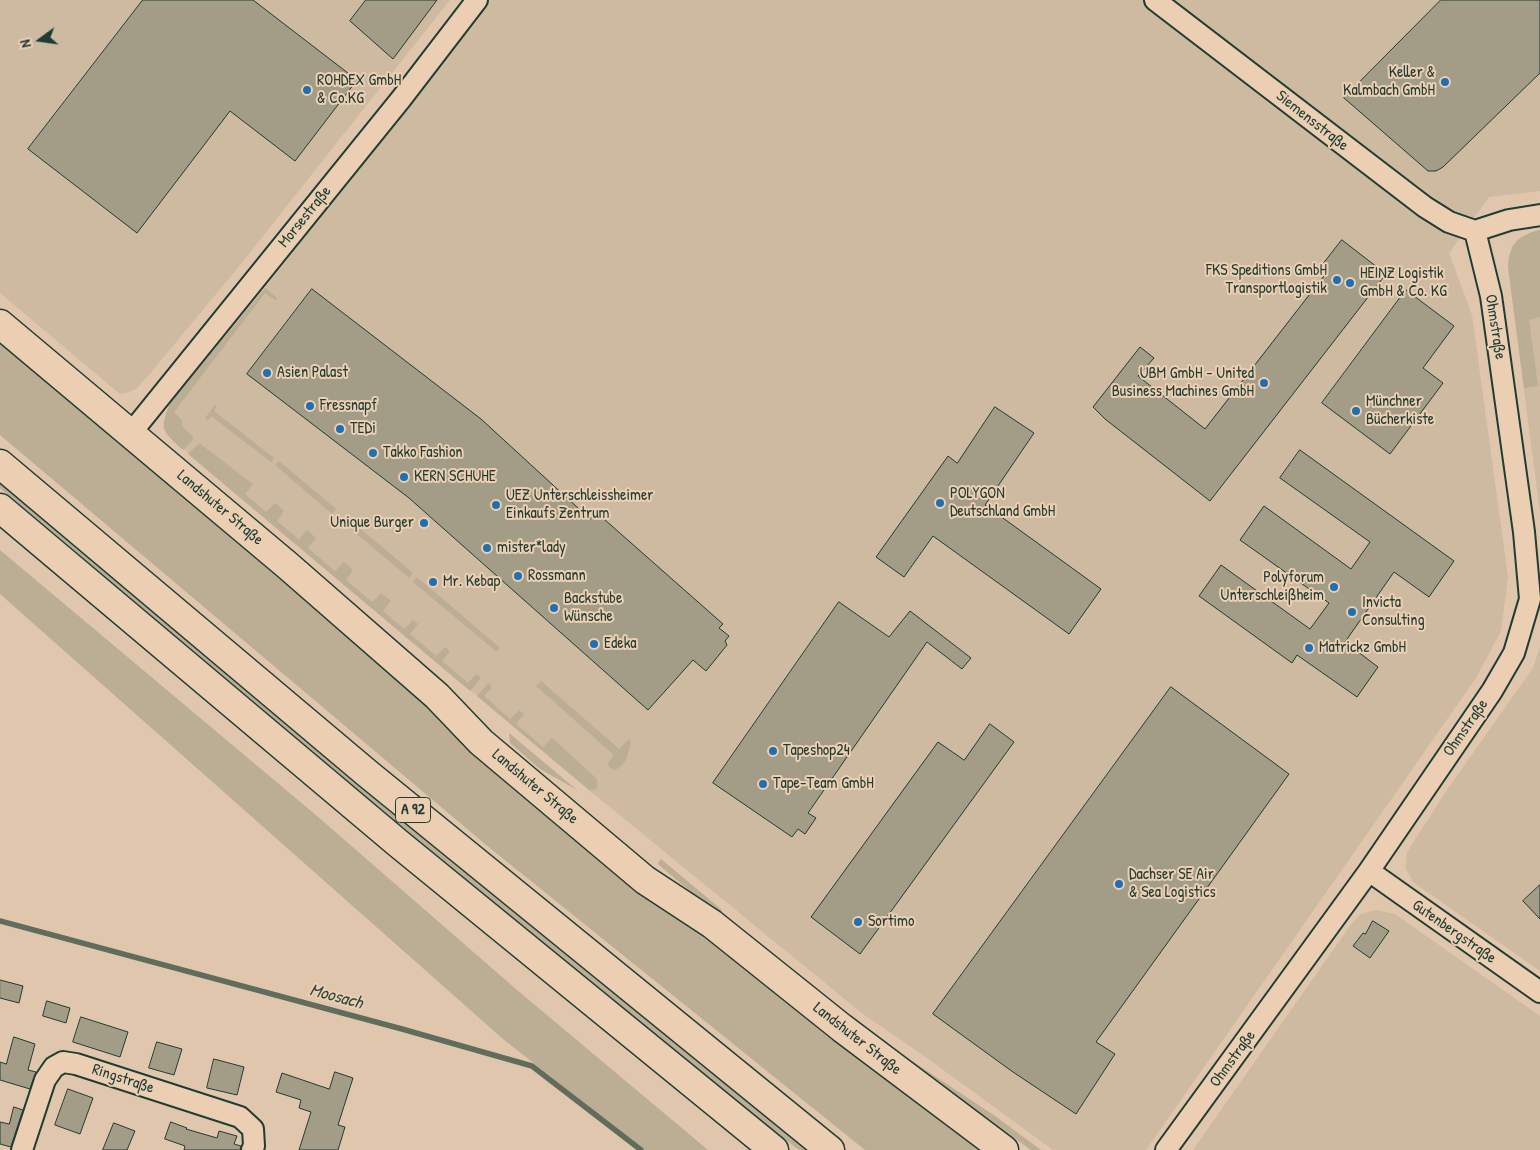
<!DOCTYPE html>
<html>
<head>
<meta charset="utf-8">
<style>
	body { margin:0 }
	#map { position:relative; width:1540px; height:1150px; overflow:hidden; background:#e0c6ac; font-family:"Patrick Hand",sans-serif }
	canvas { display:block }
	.north { position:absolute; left:15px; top:15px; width:50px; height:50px; -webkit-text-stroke:4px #eccfb3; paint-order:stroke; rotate:256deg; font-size:14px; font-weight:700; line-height:20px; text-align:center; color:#1f3d34 }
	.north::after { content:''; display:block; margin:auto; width:18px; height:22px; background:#1f3d34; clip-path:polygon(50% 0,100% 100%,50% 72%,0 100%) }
</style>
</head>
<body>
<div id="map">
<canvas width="1540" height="1150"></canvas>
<div class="north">N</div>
</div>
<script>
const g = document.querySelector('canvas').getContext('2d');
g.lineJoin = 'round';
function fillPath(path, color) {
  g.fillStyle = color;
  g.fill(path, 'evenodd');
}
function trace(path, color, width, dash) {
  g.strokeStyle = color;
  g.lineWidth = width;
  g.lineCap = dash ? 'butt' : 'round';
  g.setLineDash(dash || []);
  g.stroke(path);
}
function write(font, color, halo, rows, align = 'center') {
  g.font = font + ' "Patrick Hand",sans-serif';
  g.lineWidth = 4;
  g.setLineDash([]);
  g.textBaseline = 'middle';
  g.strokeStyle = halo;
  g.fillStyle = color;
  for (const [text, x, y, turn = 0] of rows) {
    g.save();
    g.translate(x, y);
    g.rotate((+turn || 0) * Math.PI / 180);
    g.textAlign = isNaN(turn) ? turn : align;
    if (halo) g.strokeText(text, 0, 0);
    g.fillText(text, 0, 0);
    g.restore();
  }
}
fillPath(new Path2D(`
	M 0,0 L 450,0 L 236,270 L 148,376 L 137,388 L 127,393 L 120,394 L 0,293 Z
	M 490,0 L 1540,0 L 1540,191 L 1489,197 L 1449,253 L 1472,315 L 1508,577 L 1501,631 L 1476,678 L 1146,1150 L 1053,1150 L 927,1058 L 863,1014 L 589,790 L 167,435 L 163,428 L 164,420 L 171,402 L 265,288 Z
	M 1540,230 L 1540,513 L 1508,267 L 1509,257 L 1512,247 L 1517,240 L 1532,232 Z
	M 1540,647 L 1540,971 L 1413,882 L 1406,869 L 1407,852 L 1449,787 L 1533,668 Z
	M 1376,910 L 1395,914 L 1540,1016 L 1540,1150 L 1193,1150 L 1352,923 L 1361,914 Z`), '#ceb9a1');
fillPath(new Path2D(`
	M 1540,230 L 1540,317 L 1529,320 L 1538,386 L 1524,388 L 1508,267 C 1509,245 1518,235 1540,230 Z
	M 265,288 L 277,298 L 275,300 L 265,293 L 174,412 L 182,420 L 182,426 L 194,438 L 183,450 C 163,433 159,427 171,402 Z
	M 0,340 L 983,1150 L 865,1150 L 485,844 L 0,435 Z
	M 215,405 L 217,406 L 214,411 L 274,458 L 271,462 L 211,416 L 208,420 L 205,418 Z
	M 199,443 L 253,484 L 245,494 L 266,512 L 275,503 L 284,511 L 277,521 L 299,540 L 307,530 L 316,538 L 308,548 L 335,571 L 344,562 L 353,570 L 346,580 L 372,602 L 381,593 L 391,601 L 383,611 L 404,629 L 413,620 L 418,624 L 410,634 L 436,656 L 445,647 L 450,651 L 442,661 L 468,683 L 476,674 L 481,678 L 470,691 L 188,454 Z
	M 279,461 L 336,509 L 332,514 L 275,465 Z
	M 0,476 L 815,1150 L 799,1150 C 526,938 264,711 0,488 Z
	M 350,520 L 413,573 L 409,578 L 346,525 Z
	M 0,550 L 317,816 L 517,990 L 708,1150 L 644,1150 L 503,1039 L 0,594 Z
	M 417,577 L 500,648 L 497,652 L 413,582 Z
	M 541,681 L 619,749 L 629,739 L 631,743 C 628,754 626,768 613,770 L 607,765 L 614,755 L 536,686 Z
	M 488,683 L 492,687 L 484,696 L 510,719 L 519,710 L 524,714 L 516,724 L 543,747 L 552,738 L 596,778 C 599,784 598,792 589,790 L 477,696 Z
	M 509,733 L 577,790 L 540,769 L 510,743 Z
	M 661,859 L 722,910 L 722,912 L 715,912 L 659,865 L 658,863 Z
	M 882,1041 L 995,1116 L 1041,1150 L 1031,1150 L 991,1121 L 881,1047 Z`), '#bcad95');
trace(new Path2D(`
	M 0,921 L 402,1029 L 532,1066 L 641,1150`), '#616c5d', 5.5);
const building = new Path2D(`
	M 143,0 L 253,0 L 357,80 L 295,161 L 230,111 L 137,233 L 28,149 Z
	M 366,0 L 437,0 L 393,59 L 350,21 Z
	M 1441,0 L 1540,0 L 1540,73 L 1443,167 L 1436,171 L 1428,171 L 1344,98 Z
	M 1342,240 L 1386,274 L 1210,501 L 1105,419 L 1093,407 L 1140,347 L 1154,358 L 1138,376 L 1205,429 L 1327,272 L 1321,267 Z
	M 312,289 L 481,419 L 590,519 L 596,512 L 723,624 L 719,628 L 729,636 L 725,641 L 727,645 L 706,671 L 693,660 L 648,710 L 409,498 L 247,374 Z
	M 1406,290 L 1454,326 L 1423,368 L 1443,383 L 1390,454 L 1322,403 Z
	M 995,407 L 1034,433 L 985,505 L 1101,589 L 1069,634 L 933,536 L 904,577 L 876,557 L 948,456 L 957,463 Z
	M 1300,450 L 1454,561 L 1429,597 L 1394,572 L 1345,642 L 1378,667 L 1357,697 L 1297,655 L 1292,663 L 1199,596 L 1221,565 L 1310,629 L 1329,603 L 1240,540 L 1264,506 L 1351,569 L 1370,542 L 1280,478 Z
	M 839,602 L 889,637 L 910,611 L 971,658 L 962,669 L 927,642 L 808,813 L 816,818 L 805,834 L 798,829 L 792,837 L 713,783 Z
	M 1171,687 L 1289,774 L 1096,1042 L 1115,1054 L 1076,1114 L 1013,1072 L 933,1014 Z
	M 990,724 L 1014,742 L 860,954 L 811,917 L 938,742 L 964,760 Z
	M 1540,885 L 1540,919 L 1523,901 Z
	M 1373,921 L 1389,931 L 1370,958 L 1353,946 L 1363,933 L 1365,934 Z
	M 0,980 L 23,986 L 19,1003 L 0,998 Z
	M 47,1001 L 70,1008 L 66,1023 L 43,1016 Z
	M 81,1017 L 128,1032 L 120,1057 L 73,1042 Z
	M 14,1037 L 35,1044 L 28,1070 L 36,1072 L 30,1089 L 0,1080 L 0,1062 L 6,1064 Z
	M 157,1042 L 182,1049 L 174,1075 L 149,1068 Z
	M 214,1059 L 244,1067 L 237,1095 L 207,1088 Z
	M 335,1072 L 353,1078 L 338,1125 L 345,1127 L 338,1150 L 299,1150 L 311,1112 L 299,1108 L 301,1100 L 276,1092 L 282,1073 L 329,1089 Z
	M 68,1089 L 93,1098 L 80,1134 L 55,1125 Z
	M 14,1107 L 23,1110 L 11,1147 L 0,1144 L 0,1122 L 9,1124 Z
	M 171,1122 L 187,1128 L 186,1129 L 217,1138 L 219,1131 L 237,1136 L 234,1144 L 241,1146 L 240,1150 L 184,1150 L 185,1146 L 165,1139 Z
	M 114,1123 L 135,1131 L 127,1150 L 103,1150 Z`);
fillPath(building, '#a39c87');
trace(building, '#1f3d34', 1);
const minor = new Path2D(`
	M 1155,0 L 1425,207 L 1449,222 L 1475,231
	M 1475,231 L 1509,220 L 1540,215
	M 131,433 L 401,99 L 477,0
	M 1369,871 L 1540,992
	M 22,1150 L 45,1080 L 54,1067 L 63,1062 L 76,1064 L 240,1117 L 253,1129 L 254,1146 L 252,1150
	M 1166,1150 L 1369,871 L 1492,691 L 1514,653 L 1530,599 L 1524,532 L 1491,296 L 1475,231`);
const secondary = new Path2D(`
	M 0,324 L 287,565 L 437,696 L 481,742 L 645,880 L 712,924 L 842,1028 L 1004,1150`);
const motorway = new Path2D(`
	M 0,464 L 368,774 L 830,1150
	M 0,508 L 399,844 L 774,1150`);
trace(minor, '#1f3d34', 24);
trace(secondary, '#1f3d34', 31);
trace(motorway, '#1f3d34', 31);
trace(minor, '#eccfb3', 20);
trace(secondary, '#eccfb3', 28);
trace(motorway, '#eccfb3', 28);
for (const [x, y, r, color] of [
	[1445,82,5,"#1f6fb2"],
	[307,90,5,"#1f6fb2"],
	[1337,280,5,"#1f6fb2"],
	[1350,283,5,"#1f6fb2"],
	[267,373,5,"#1f6fb2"],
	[1264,383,5,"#1f6fb2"],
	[310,406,5,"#1f6fb2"],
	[1356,411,5,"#1f6fb2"],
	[340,429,5,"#1f6fb2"],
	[373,453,5,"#1f6fb2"],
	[404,477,5,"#1f6fb2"],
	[940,503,5,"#1f6fb2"],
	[496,505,5,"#1f6fb2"],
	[424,523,5,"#1f6fb2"],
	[487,548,5,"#1f6fb2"],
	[518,576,5,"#1f6fb2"],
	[433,582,5,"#1f6fb2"],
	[1334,587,5,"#1f6fb2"],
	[554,608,5,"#1f6fb2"],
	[1352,612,5,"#1f6fb2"],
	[594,644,5,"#1f6fb2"],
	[1309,648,5,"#1f6fb2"],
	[773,751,5,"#1f6fb2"],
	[763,784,5,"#1f6fb2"],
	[1119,884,5,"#1f6fb2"],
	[858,922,5,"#1f6fb2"]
]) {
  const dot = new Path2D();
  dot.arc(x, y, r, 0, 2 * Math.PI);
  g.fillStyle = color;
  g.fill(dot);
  trace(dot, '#eccfb3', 2);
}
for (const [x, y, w] of [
	[413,810,35]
]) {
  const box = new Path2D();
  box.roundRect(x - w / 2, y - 12.5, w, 25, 4);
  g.fillStyle = '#eccfb3';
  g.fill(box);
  trace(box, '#1f3d34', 1);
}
write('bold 15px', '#1f3d34', null, [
	["A 92",413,810]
]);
write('16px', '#1f3d34', '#eccfb3', [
	["Keller &",1435,73,"right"],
	["Kalmbach GmbH",1435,91,"right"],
	["ROHDEX GmbH",317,81],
	["& Co.KG",317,99],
	["FKS Speditions GmbH",1327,271,"right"],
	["Transportlogistik",1327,289,"right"],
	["HEINZ Logistik",1360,274],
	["GmbH & Co. KG",1360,292],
	["Asien Palast",277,373],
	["UBM GmbH - United",1254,374,"right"],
	["Business Machines GmbH",1254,392,"right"],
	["Münchner",1366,402],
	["Bücherkiste",1366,420],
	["Fressnapf",320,406],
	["TEDi",350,429],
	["Takko Fashion",383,453],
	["KERN SCHUHE",414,477],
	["POLYGON",950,494],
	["Deutschland GmbH",950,512],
	["UEZ Unterschleissheimer",506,496],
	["Einkaufs Zentrum",506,514],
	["Unique Burger",414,523,"right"],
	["mister*lady",497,548],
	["Rossmann",528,576],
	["Polyforum",1324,578,"right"],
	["Unterschleißheim",1324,596,"right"],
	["Mr. Kebap",443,582],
	["Backstube",564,599],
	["Wünsche",564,617],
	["Invicta",1362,603],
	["Consulting",1362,621],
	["Edeka",604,644],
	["Matrickz GmbH",1319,648],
	["Tapeshop24",783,751],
	["Tape-Team GmbH",773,784],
	["Dachser SE Air",1129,875],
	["& Sea Logistics",1129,893],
	["Sortimo",868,922]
], 'left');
write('16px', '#1f3d34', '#eccfb3', [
	["Siemensstraße",1312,121,38],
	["Morsestraße",305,217,-51],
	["Ohmstraße",1495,327,81],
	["Landshuter Straße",220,508,40],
	["Ohmstraße",1466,728,-55],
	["Landshuter Straße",535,787,40],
	["Gutenbergstraße",1454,932,35],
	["Landshuter Straße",857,1039,38],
	["Ohmstraße",1233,1059,-54],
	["Ringstraße",123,1079,18]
]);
write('italic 18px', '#30493e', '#eccfb3', [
	["Moosach",336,997,15]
]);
</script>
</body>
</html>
